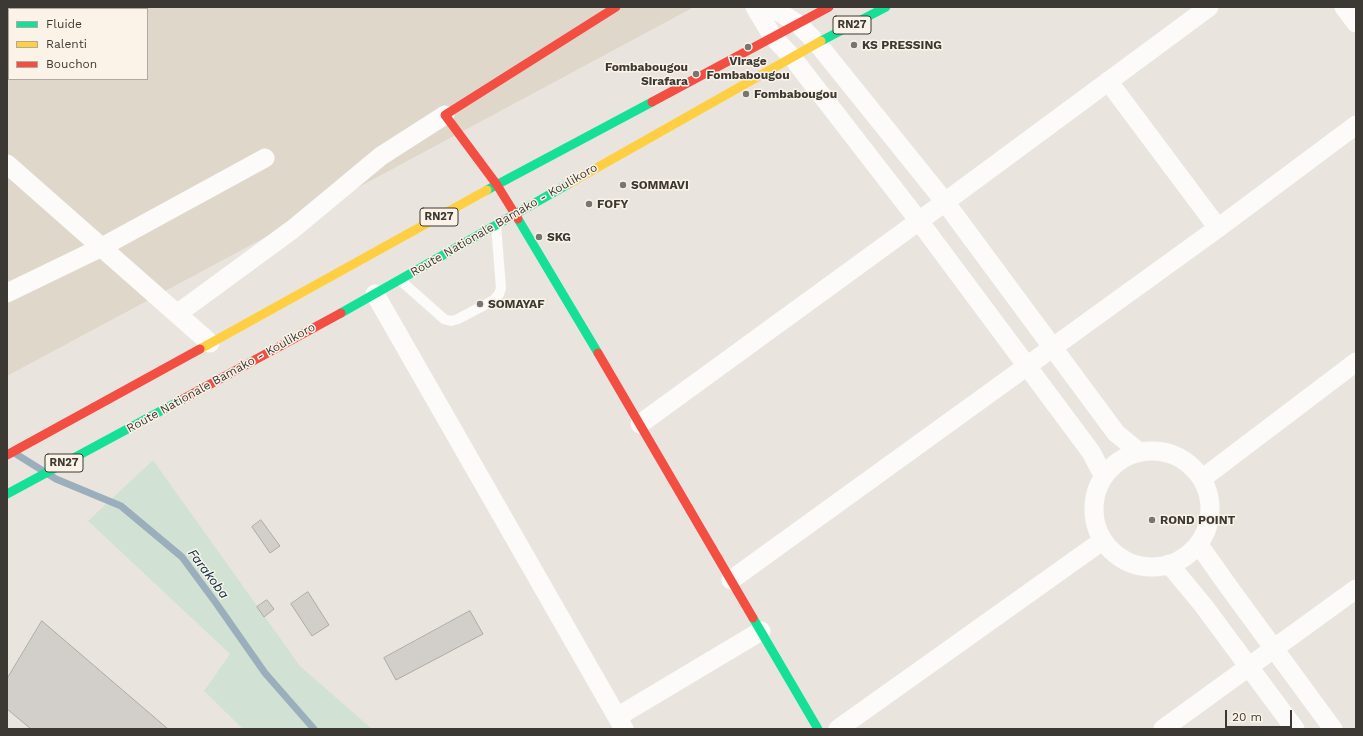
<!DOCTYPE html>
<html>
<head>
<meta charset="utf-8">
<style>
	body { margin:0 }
	#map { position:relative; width:1363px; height:736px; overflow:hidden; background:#e9e5de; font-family:"Work Sans",sans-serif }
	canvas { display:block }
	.frame { position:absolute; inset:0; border:8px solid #3c3934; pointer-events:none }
	.legend { position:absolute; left:8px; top:8px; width:140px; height:72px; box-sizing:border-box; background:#fbf3e7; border:1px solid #afa99f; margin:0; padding:5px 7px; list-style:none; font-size:12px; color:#3c3934 }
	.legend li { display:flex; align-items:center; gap:8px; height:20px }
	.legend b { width:20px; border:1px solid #afa99f }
	.scale { position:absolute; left:1225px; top:710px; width:67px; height:18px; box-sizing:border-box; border:2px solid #3c3934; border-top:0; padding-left:5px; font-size:12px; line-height:14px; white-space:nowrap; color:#3c3934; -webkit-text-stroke:3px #fbf3e7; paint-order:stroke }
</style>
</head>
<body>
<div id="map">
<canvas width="1363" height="736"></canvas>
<div class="frame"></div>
<ul class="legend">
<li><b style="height:5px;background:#16e098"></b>Fluide</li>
<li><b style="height:5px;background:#ffcf43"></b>Ralenti</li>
<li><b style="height:5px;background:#f24e42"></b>Bouchon</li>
</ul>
<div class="scale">20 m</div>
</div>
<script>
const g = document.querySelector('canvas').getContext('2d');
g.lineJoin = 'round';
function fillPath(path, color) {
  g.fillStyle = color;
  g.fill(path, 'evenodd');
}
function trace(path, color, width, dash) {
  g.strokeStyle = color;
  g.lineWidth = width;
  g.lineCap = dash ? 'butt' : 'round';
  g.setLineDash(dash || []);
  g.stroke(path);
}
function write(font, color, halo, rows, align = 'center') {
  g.font = font + ' "Work Sans",sans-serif';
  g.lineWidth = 3;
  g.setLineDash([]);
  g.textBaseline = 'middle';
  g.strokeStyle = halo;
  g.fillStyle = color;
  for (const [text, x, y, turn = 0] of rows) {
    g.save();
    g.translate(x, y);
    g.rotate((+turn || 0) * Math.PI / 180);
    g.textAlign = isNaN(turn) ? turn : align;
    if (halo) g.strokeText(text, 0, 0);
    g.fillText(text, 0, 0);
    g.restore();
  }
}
fillPath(new Path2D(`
	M 7,7 L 694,7 L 7,376 ZM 9,9 L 147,9 L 147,79 L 9,79 Z`), '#dfd7ca');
fillPath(new Path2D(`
	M 153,460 L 300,666 L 372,729 L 243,729 L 204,691 L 230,654 L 88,521 Z`), '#d1e2d5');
trace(new Path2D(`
	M 16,454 L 56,479 L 121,506 L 182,557 L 216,603 L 265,673 L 314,729`), '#9baebc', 7);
const building = new Path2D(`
	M 261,520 L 280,546 L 270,553 L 252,527 Z
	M 308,592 L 329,625 L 312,636 L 291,604 Z
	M 267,600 L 274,609 L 264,617 L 257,607 Z
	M 470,611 L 483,634 L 396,680 L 384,658 Z
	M 42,621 L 168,729 L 31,729 L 7,709 L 7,679 Z`);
fillPath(building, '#d2cec9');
trace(building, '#adaaa5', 1);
trace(new Path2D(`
	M 400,280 L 444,319 L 451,321 L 458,319 L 494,300 L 499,294 L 501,288 L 496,225`), '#fcfbfa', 10);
trace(new Path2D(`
	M 755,7 L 773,37 L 792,57 L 919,221 L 1091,452 L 1103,475
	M 771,7 L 798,24 L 817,43 L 945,202 L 1116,433 L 1138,451
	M 1344,7 L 1356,23
	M 1108,81 L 1218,228
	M 7,164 L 210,343
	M 7,293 L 102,247 L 265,158
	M 375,294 L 624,729
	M 177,314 L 293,229 L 381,156 L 445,115
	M 640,424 L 945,202 L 1209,7
	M1094 509a58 58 0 1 1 116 0a58 58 0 1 1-116 0Z
	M 1203,478 L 1356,362
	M 1199,545 L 1228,586 L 1333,729
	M 1169,564 L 1203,605 L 1295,729
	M 731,580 L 1218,228 L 1356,125
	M 617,717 L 761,631
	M 838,729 L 1102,541
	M 1163,729 L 1356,589`), '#fcfbfa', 19);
trace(new Path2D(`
	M 821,41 L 886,7
	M 487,190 L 652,102
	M 518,219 L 598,353
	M 341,313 L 570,183
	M 7,494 L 183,399
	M 753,618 L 818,729`), '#16e098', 9);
trace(new Path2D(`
	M 570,183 L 821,41
	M 200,349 L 487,190`), '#ffcf43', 9);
trace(new Path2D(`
	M 652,102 L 829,7
	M 518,219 L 497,185 L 445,115 L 616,7
	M 598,353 L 753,618
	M 183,399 L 341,313
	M 7,455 L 200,349`), '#f24e42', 9);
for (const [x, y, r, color] of [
	[854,45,4,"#797570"],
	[748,47,4,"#797570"],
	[696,74,4,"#797570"],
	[746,94,4,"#797570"],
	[623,185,4,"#797570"],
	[589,204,4,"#797570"],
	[539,237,4,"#797570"],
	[480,304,4,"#797570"],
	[1152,520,4,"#797570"]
]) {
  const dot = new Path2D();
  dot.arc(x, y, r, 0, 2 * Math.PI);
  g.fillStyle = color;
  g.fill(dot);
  trace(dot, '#fbf3e7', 1.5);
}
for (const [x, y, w] of [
	[852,25,38],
	[439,217,38],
	[64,463,38]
]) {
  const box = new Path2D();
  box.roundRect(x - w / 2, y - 9, w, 18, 3);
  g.fillStyle = '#fbf3e7';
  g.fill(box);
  trace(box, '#3c3934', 1);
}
write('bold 11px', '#3c3934', null, [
	["RN27",852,25],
	["RN27",439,217],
	["RN27",64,463]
]);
write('bold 12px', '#3c3934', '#fbf3e7', [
	["KS PRESSING",862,45],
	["Virage",748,61,"center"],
	["Fombabougou",748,75,"center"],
	["Fombabougou",688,67,"right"],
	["Sirafara",688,81,"right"],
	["Fombabougou",754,94],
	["SOMMAVI",631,185],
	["FOFY",597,204],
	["SKG",547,237],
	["SOMAYAF",488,304],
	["ROND POINT",1160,520]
], 'left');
write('12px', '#3c3934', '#fbf3e7', [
	["Route Nationale Bamako - Koulikoro",504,220,-30],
	["Route Nationale Bamako - Koulikoro",221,378,-29]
]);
write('italic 13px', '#032c45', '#fbf3e7', [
	["Farakoba",208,574,53]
]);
</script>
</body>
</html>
